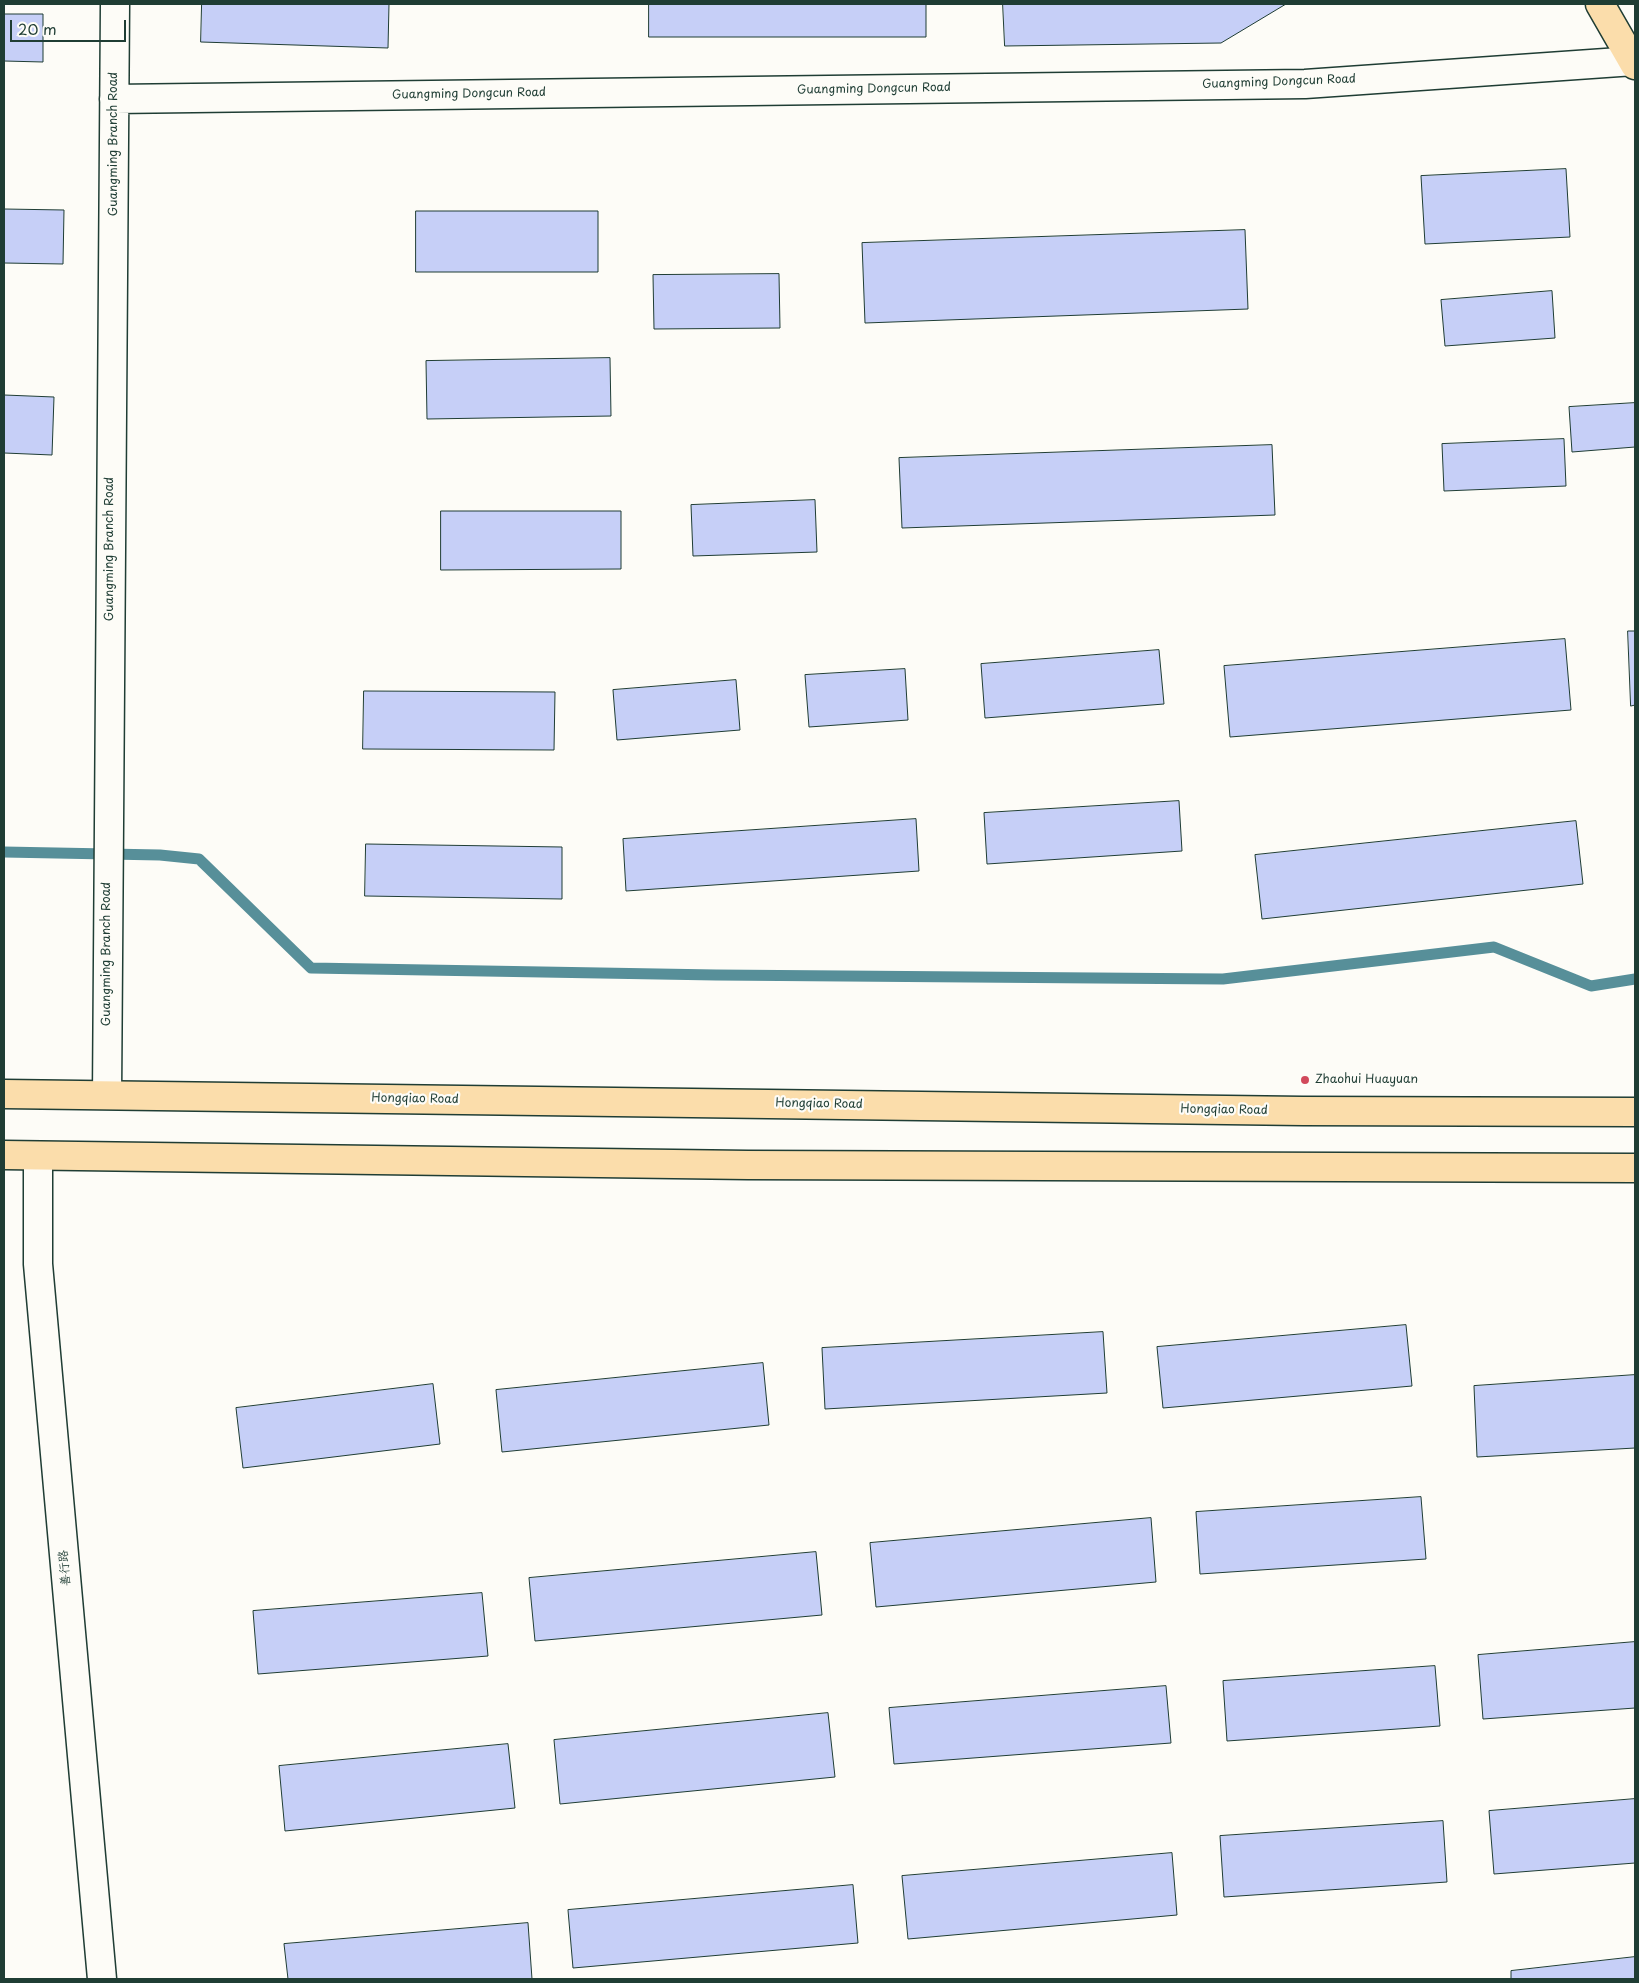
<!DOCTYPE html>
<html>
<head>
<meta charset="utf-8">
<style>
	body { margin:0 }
	#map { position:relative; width:1639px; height:1983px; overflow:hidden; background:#fdfcf7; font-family:"Playpen Sans",sans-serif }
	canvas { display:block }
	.frame { position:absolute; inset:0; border:5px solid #1f3d34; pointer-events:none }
	.scale { position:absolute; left:10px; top:20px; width:116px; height:22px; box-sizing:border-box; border:2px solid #1f3d34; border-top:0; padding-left:6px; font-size:15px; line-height:18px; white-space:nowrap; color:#1f3d34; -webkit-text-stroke:4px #fdfcf7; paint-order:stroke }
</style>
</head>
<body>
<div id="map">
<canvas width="1639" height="1983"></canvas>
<div class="frame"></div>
<div class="scale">20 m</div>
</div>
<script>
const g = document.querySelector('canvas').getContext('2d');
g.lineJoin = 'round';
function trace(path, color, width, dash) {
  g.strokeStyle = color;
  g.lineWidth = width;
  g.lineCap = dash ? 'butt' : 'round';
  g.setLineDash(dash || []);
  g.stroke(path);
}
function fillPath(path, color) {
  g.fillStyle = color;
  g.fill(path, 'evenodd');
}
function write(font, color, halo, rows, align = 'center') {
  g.font = font + ' "Playpen Sans","LXGW WenKai TC",sans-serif';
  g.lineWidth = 4.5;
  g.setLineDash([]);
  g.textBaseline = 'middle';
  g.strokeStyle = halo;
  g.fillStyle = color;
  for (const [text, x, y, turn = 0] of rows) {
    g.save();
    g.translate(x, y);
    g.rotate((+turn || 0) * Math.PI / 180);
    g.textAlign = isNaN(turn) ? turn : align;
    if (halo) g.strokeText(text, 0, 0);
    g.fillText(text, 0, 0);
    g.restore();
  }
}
trace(new Path2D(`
	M 4,852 L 160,855 L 199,859 L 311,968 L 716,975 L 1223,979 L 1494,947 L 1591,986 L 1635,979`), '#578f99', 11);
const building = new Path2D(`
	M 202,4 L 389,4 L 388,48 L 201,42 Z
	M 649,4 L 926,4 L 926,37 L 649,37 Z
	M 1003,4 L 1286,4 L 1221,43 L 1005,46 Z
	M 4,14 L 43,14 L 43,62 L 4,61 Z
	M 1566,169 L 1570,237 L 1425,244 L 1421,176 Z
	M 4,209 L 64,210 L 63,264 L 4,263 Z
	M 416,211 L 598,211 L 598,272 L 416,272 Z
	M 1245,230 L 1248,309 L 865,323 L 862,243 Z
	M 779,274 L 780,328 L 654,329 L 653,275 Z
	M 1552,291 L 1555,338 L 1445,346 L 1441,300 Z
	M 610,358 L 611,416 L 427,419 L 426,361 Z
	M 4,395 L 54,397 L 52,455 L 4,453 Z
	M 1635,403 L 1635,447 L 1572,452 L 1569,407 Z
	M 1564,439 L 1566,486 L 1444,491 L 1442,444 Z
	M 1272,445 L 1275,515 L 902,528 L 899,458 Z
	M 815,500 L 817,552 L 693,556 L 691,505 Z
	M 441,511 L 621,511 L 621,569 L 441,570 Z
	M 1628,631 L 1635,631 L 1635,705 L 1631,706 Z
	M 1565,639 L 1571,710 L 1230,737 L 1224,666 Z
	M 1159,650 L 1164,704 L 985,718 L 981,664 Z
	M 905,669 L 908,720 L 809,727 L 805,675 Z
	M 736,680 L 740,730 L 617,740 L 613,690 Z
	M 364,691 L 555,692 L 554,750 L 363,749 Z
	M 1179,801 L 1182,851 L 987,864 L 984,813 Z
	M 916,819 L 919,871 L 626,891 L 623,839 Z
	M 1576,821 L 1583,884 L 1262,919 L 1255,855 Z
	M 366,844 L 562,847 L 562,899 L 365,896 Z
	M 1406,1325 L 1412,1386 L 1163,1408 L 1157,1347 Z
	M 1103,1332 L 1107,1393 L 825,1409 L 822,1348 Z
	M 763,1363 L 769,1425 L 502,1452 L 496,1390 Z
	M 1635,1375 L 1635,1448 L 1477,1457 L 1474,1386 Z
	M 433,1384 L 440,1444 L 243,1468 L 236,1408 Z
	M 1421,1497 L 1426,1559 L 1200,1574 L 1196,1512 Z
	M 1151,1518 L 1156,1582 L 876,1607 L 870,1543 Z
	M 816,1552 L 822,1615 L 535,1641 L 529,1578 Z
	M 482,1593 L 488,1656 L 258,1674 L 253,1611 Z
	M 1635,1642 L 1635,1708 L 1483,1719 L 1478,1655 Z
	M 1435,1666 L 1440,1726 L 1227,1741 L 1223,1681 Z
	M 1166,1686 L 1171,1743 L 894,1764 L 889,1708 Z
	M 828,1713 L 835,1777 L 560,1804 L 554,1740 Z
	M 508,1744 L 515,1808 L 285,1831 L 279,1766 Z
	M 1635,1799 L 1635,1863 L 1494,1874 L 1489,1811 Z
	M 1443,1821 L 1447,1882 L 1224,1897 L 1220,1836 Z
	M 1172,1853 L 1177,1915 L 908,1939 L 902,1876 Z
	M 853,1885 L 858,1943 L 573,1968 L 568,1910 Z
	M 528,1923 L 532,1979 L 288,1979 L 284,1944 Z
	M 1635,1957 L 1635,1979 L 1511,1979 L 1511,1971 Z`);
fillPath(building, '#c6cff7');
trace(building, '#1f3d34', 1);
const minor = new Path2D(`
	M 114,99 L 1305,84 L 1634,61
	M 107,1094 L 115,4
	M 38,1156 L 38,1264 L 102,1979`);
const major = new Path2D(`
	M 1600,4 L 1635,65
	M 4,1094 L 1303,1111 L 1635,1112
	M 4,1155 L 748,1165 L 1635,1168`);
trace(minor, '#1f3d34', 31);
trace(major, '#1f3d34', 31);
trace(minor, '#fdfcf7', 28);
trace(major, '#fbddab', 28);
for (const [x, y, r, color] of [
	[1305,1080,5,"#d1495b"]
]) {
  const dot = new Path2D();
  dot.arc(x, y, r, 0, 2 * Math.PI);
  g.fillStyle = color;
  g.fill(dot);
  trace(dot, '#fdfcf7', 2);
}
write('12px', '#1f3d34', '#fdfcf7', [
	["Guangming Dongcun Road",1279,82,-2],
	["Guangming Dongcun Road",874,89,-1],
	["Guangming Dongcun Road",469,94,-1],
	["Guangming Branch Road",114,144,-90],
	["Guangming Branch Road",110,549,-90],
	["Guangming Branch Road",107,954,-90],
	["Hongqiao Road",415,1099,1],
	["Hongqiao Road",819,1104,1],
	["Hongqiao Road",1224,1110,1],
	["善行路",65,1568,-95]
]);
write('12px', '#1f3d34', '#fdfcf7', [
	["Zhaohui Huayuan",1315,1080]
], 'left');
</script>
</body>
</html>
